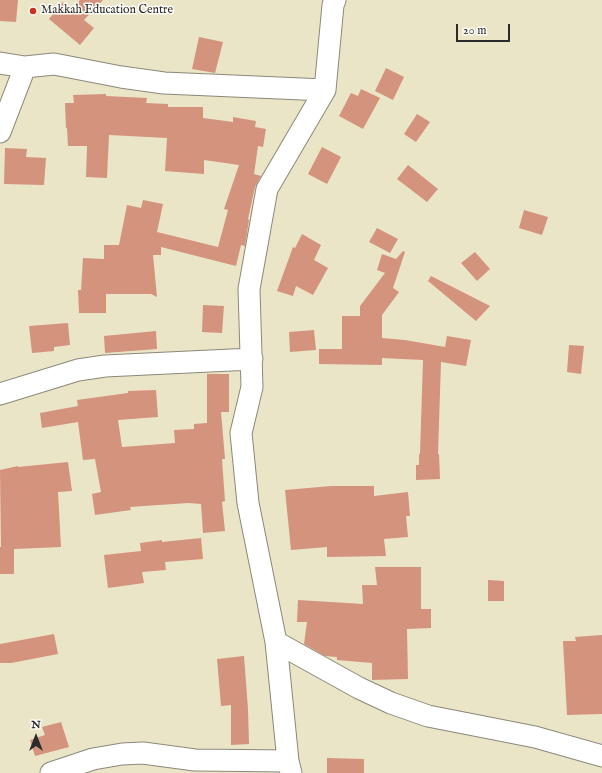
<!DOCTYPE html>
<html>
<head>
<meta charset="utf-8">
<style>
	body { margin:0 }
	#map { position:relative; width:602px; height:773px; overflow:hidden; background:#ebe5c7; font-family:"IM FELL English",serif }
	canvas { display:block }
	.north { position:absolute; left:16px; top:717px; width:40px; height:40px; -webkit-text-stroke:3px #fdfcf7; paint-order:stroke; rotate:0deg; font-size:11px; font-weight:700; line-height:16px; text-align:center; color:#2b2b2b }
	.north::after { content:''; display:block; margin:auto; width:14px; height:18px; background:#2b2b2b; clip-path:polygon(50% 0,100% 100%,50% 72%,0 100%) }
	.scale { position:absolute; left:456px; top:24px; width:54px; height:18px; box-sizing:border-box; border:2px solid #2b2b2b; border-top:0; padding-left:5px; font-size:12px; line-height:14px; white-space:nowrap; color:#2b2b2b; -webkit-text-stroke:3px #fdfcf7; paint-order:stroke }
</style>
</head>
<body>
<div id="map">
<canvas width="602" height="773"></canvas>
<div class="north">N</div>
<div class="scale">20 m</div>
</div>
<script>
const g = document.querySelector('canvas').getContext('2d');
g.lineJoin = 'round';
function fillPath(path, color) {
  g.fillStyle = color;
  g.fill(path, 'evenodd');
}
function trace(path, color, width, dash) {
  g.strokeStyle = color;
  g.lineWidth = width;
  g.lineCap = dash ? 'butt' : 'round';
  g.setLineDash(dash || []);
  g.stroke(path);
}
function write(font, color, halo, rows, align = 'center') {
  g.font = font + ' "IM FELL English",serif';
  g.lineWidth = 3;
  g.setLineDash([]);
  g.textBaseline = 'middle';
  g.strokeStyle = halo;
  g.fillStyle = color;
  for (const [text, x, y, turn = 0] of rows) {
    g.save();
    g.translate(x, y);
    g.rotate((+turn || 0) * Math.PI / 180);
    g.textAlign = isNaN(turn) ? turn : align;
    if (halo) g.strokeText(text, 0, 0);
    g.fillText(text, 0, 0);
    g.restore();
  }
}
fillPath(new Path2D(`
	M 0,0 L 18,0 L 16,22 L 0,21 Z
	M 80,0 L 103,0 L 84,20 L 94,28 L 80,45 L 49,19 L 63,2 L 72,9 Z
	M 199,37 L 223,42 L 215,73 L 192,69 Z
	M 386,68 L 404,77 L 393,100 L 375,91 Z
	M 361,89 L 380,98 L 363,129 L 339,116 L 351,93 L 358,96 Z
	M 106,94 L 106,96 L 147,98 L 146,103 L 168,104 L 168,107 L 203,107 L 203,118 L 233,122 L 233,117 L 256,121 L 255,127 L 266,129 L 263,147 L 258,146 L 254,174 L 261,176 L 255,187 L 248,219 L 249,220 L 245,246 L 241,245 L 236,266 L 161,247 L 161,255 L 153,255 L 157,297 L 151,294 L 106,294 L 106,313 L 79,313 L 78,290 L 81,290 L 83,258 L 104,259 L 104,245 L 119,245 L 127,205 L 141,208 L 143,200 L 163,204 L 157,232 L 218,247 L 228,210 L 224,209 L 239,165 L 204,160 L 204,174 L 165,171 L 167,138 L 109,135 L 107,178 L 86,177 L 87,146 L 68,146 L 67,128 L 66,128 L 65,103 L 74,103 L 73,95 Z
	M 417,114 L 430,122 L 416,142 L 404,134 Z
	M 322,147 L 341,157 L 327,184 L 308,174 Z
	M 5,148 L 27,149 L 26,157 L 46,158 L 44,185 L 4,184 Z
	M 408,165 L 438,189 L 427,202 L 397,179 Z
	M 524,210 L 548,217 L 542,235 L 519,228 Z
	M 377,228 L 398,239 L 390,253 L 369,242 Z
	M 302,234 L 321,245 L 314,260 L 328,268 L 313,295 L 296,286 L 293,296 L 277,291 L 293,247 L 295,248 Z
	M 403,251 L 405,252 L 393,288 L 399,292 L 382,315 L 382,338 L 405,340 L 445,347 L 447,336 L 471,340 L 466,366 L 441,362 L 438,454 L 439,454 L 440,479 L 416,480 L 416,465 L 419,465 L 419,454 L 420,454 L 423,360 L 382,358 L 382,365 L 319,364 L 319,349 L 342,349 L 342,316 L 360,316 L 360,306 L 385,273 L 377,270 L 382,254 L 396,259 Z
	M 475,252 L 490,269 L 477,281 L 461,263 Z
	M 431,276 L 490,306 L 476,321 L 428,281 Z
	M 203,305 L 224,306 L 222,333 L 202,332 Z
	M 68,323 L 70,345 L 54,347 L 54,351 L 32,353 L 29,326 Z
	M 314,330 L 316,350 L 290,352 L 289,332 Z
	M 156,331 L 157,349 L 105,353 L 104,336 Z
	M 569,345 L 584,346 L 581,374 L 567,372 Z
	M 207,374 L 229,374 L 229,412 L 221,412 L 225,459 L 222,459 L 225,501 L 222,502 L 225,531 L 203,533 L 201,504 L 188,503 L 130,507 L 131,510 L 95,515 L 92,494 L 101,492 L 95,459 L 83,460 L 78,422 L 42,428 L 40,413 L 78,406 L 77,400 L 128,393 L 128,391 L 156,390 L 158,417 L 118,420 L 122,447 L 175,443 L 174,430 L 194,429 L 194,424 L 207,423 Z
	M 68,462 L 72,491 L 58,492 L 61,547 L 14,549 L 14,574 L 0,574 L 0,547 L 1,547 L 0,470 L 18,466 L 18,467 Z
	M 331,486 L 374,486 L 374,496 L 408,492 L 410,516 L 406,516 L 408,537 L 384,539 L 386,556 L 327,557 L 327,547 L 291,550 L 285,490 Z
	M 201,538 L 203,559 L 165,562 L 166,570 L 142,572 L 144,583 L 108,588 L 104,555 L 141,551 L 140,543 L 162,540 L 162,542 Z
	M 375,567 L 421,567 L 421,609 L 431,609 L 431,628 L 407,629 L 408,679 L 372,680 L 372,663 L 337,660 L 337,657 L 325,656 L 304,644 L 307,622 L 297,622 L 298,600 L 363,604 L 362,585 L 377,585 Z
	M 488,580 L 504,581 L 504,601 L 488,601 Z
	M 54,634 L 58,654 L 11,663 L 0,663 L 0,644 Z
	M 602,635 L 602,714 L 567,715 L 563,641 L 576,641 L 575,637 Z
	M 244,656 L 248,709 L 249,744 L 231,745 L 231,705 L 221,706 L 217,659 Z
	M 61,722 L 69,747 L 35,756 L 30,740 L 45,735 L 42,727 Z
	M 327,758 L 364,759 L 364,773 L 327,773 Z`), '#d3937d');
const minor = new Path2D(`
	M 0,63 L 25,67 L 54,64 L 121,77 L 164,83 L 325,90
	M 0,132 L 25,67
	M 0,394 L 78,370 L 105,366 L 252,359
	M 276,642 L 359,688 L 391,703 L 428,716 L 535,737 L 602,756
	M 51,773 L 93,759 L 122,754 L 143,753 L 195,760 L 288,761
	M 291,773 L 288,761 L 276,642 L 248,503 L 241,433 L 252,387 L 249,289 L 267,189 L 325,90 L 333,5 L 335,0`);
trace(minor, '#8b8879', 23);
trace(minor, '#fff', 21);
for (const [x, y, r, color] of [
	[33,11,4,"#c8321e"]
]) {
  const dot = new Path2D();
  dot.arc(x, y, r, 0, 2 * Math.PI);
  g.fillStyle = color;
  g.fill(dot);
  trace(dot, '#fdfcf7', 1.5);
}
write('12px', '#2b2b2b', '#fdfcf7', [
	["Makkah Education Centre",41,11]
], 'left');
</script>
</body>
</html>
